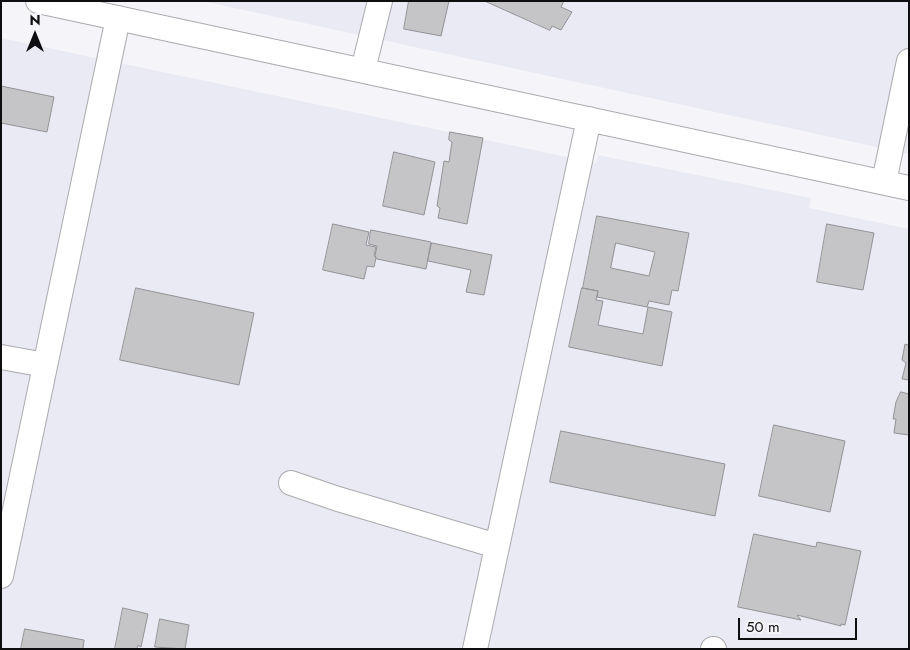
<!DOCTYPE html>
<html>
<head>
<meta charset="utf-8">
<style>
	body { margin:0 }
	#map { position:relative; width:910px; height:650px; overflow:hidden; background:#f5f5f9; font-family:Jost,sans-serif }
	canvas { display:block }
	.frame { position:absolute; inset:0; border:2px solid #0e0e10; pointer-events:none }
	.north { position:absolute; left:10px; top:10px; width:50px; height:50px; -webkit-text-stroke:4px #f5f5f9; paint-order:stroke; rotate:0deg; font-size:14px; font-weight:700; line-height:20px; text-align:center; color:#0e0e10 }
	.north::after { content:''; display:block; margin:auto; width:18px; height:22px; background:#0e0e10; clip-path:polygon(50% 0,100% 100%,50% 72%,0 100%) }
	.scale { position:absolute; left:738px; top:618px; width:119px; height:22px; box-sizing:border-box; border:2px solid #0e0e10; border-top:0; padding-left:6px; font-size:15px; line-height:18px; white-space:nowrap; color:#0e0e10; -webkit-text-stroke:4px #f5f5f9; paint-order:stroke }
</style>
</head>
<body>
<div id="map">
<canvas width="910" height="650"></canvas>
<div class="frame"></div>
<div class="north">N</div>
<div class="scale">50 m</div>
</div>
<script>
const g = document.querySelector('canvas').getContext('2d');
g.lineJoin = 'round';
function fillPath(path, color) {
  g.fillStyle = color;
  g.fill(path, 'evenodd');
}
function trace(path, color, width, dash) {
  g.strokeStyle = color;
  g.lineWidth = width;
  g.lineCap = dash ? 'butt' : 'round';
  g.setLineDash(dash || []);
  g.stroke(path);
}
fillPath(new Path2D(`
	M 202,1 L 909,1 L 909,154 Z
	M 1,38 L 596,163 L 598,155 L 811,198 L 809,208 L 909,229 L 909,649 L 1,649 Z`), '#eaeaf5');
const building = new Path2D(`
	M 409,1 L 449,1 L 441,36 L 404,29 Z
	M 485,1 L 564,1 L 561,7 L 572,12 L 561,30 L 552,26 L 550,30 Z
	M 1,86 L 54,97 L 47,132 L 1,123 Z
	M 450,132 L 483,138 L 467,224 L 438,218 L 440,208 L 437,206 L 444,161 L 449,162 L 452,142 L 449,140 Z
	M 394,152 L 435,162 L 424,215 L 383,206 Z
	M 597,216 L 689,233 L 678,291 L 672,290 L 669,305 L 649,301 L 647,307 L 597,297 L 598,291 L 583,288 Z
	M 333,224 L 369,232 L 366,245 L 376,247 L 374,255 L 376,258 L 374,267 L 367,266 L 364,279 L 323,270 Z
	M 827,224 L 874,233 L 863,290 L 817,282 Z
	M 371,230 L 431,242 L 426,269 L 377,259 L 375,256 L 377,246 L 369,244 Z
	M 432,243 L 492,255 L 484,295 L 466,292 L 471,270 L 428,261 Z
	M 616,243 L 655,252 L 649,276 L 611,268 Z
	M 136,288 L 254,313 L 239,385 L 120,360 Z
	M 582,288 L 598,291 L 596,300 L 603,301 L 598,325 L 643,334 L 648,307 L 672,312 L 662,366 L 569,347 Z
	M 909,342 L 909,380 L 902,379 L 906,363 L 902,360 L 905,344 L 908,345 Z
	M 901,392 L 909,394 L 909,435 L 894,433 L 896,419 L 893,419 L 896,402 Z
	M 774,425 L 845,441 L 830,512 L 759,496 Z
	M 561,431 L 725,464 L 715,516 L 550,482 Z
	M 754,534 L 816,547 L 817,542 L 861,551 L 845,625 L 841,624 L 841,626 L 797,615 L 801,620 L 738,607 Z
	M 123,608 L 148,614 L 141,647 L 138,645 L 137,649 L 115,649 Z
	M 160,619 L 189,625 L 185,649 L 155,647 Z
	M 25,629 L 84,640 L 83,649 L 21,649 Z`);
fillPath(building, '#c5c5c8');
trace(building, '#939397', 1);
const minor = new Path2D(`
	M 38,1 L 909,188
	M 363,70 L 380,1
	M 884,182 L 909,61
	M 1,357 L 45,365
	M 291,483 L 338,499 L 497,546
	M 1,576 L 118,18
	M 475,649 L 589,119
	M 713,649 L 714,649`);
trace(minor, '#aaaaae', 26);
trace(minor, '#fff', 24);
</script>
</body>
</html>
